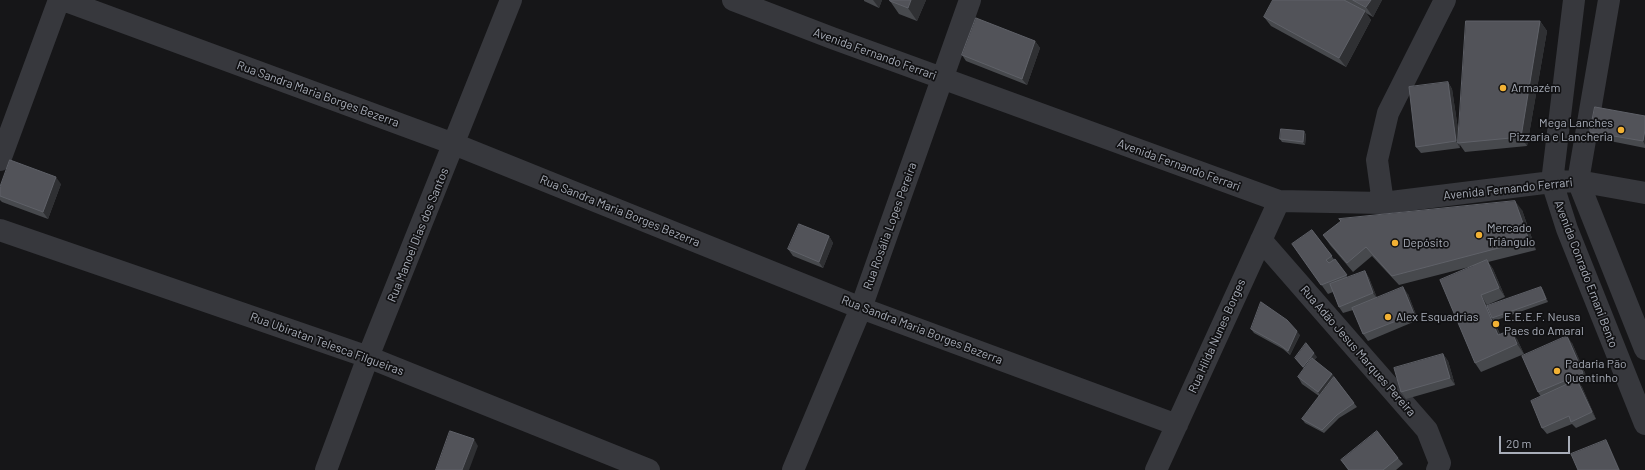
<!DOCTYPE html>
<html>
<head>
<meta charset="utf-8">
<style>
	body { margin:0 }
	#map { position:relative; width:1645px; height:470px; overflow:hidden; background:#161618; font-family:Barlow,sans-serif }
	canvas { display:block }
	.scale { position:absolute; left:1499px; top:436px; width:71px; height:18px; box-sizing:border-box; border:2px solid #a8adb8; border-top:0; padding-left:5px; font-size:12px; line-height:14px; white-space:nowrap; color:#a8adb8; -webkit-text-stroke:3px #111113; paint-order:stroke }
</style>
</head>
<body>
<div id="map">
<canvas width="1645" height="470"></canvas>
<div class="scale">20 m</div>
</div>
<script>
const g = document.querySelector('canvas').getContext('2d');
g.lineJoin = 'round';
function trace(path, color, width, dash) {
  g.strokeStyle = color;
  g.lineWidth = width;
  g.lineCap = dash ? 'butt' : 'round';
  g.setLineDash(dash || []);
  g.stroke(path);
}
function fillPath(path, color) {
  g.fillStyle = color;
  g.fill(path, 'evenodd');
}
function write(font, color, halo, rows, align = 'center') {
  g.font = font + ' Barlow,sans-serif';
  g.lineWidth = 3.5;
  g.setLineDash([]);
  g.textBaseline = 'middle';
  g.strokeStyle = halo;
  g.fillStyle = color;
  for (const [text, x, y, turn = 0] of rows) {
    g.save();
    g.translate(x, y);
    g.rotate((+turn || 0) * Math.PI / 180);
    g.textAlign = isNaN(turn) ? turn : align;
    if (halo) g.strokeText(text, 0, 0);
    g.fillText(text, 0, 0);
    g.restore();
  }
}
trace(new Path2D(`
	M 63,0 L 454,144 L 861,308 L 1177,425
	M 733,0 L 832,38 L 1279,201 L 1383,203 L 1552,182 L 1578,181 L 1645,193
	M 1574,0 L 1552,182 L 1567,229 L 1645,424
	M 1609,0 L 1578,181 L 1645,349
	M 0,160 L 59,0
	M 1383,203 L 1377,160 L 1388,113 L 1445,0
	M 0,230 L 368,357 L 649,470
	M 1261,240 L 1427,430 L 1440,463 L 1437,470
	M 326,470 L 368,357 L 511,0
	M 793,470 L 861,308 L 970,0
	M 1156,470 L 1279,201`), '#37383d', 22);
fillPath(new Path2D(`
	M 864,0 L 882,0 L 879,8 L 864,1 Z
	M 890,0 L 926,0 L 917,21 L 899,14 L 890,1 Z
	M 1273,0 L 1382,0 L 1373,17 L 1366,13 L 1371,20 L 1346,67 L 1271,26 L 1264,17 Z
	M 1540,21 L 1547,31 L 1527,146 L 1465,152 L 1460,145 L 1460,148 L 1421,153 L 1416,147 L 1448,82 L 1452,89 L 1459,136 Z
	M 1035,41 L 1040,48 L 1027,85 L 966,61 L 962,55 Z
	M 1645,116 L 1645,148 L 1595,138 L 1590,132 Z
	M 1304,131 L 1306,135 L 1305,145 L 1282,142 L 1280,139 Z
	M 61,184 L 48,219 L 2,202 L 0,200 L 0,187 Z
	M 1522,210 L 1536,250 L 1488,262 L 1493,269 L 1505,297 L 1487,305 L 1488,306 L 1541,287 L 1543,290 L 1548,302 L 1494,321 L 1500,334 L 1517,339 L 1524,354 L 1481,372 L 1475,363 L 1473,266 L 1399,285 L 1372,256 L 1353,272 L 1330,245 L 1323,235 Z
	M 1312,230 L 1348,278 L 1365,271 L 1369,278 L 1377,298 L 1408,294 L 1418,320 L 1368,341 L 1363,334 L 1353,310 L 1343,313 L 1339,307 L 1333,292 L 1328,294 L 1292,244 Z
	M 829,236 L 833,243 L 823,268 L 793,256 L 788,249 Z
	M 1251,329 L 1300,335 L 1290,355 L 1283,349 L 1254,333 Z
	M 1572,343 L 1588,380 L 1579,383 L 1582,387 L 1596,419 L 1576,428 L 1572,424 L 1547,434 L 1542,428 L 1541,397 L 1538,392 Z
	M 1443,354 L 1448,361 L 1455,385 L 1406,399 L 1401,392 Z
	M 1317,357 L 1314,360 L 1332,374 L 1357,407 L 1339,418 L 1324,433 L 1305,423 L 1302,419 L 1319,396 L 1302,384 L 1298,377 L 1304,369 L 1295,358 Z
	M 1398,458 L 1403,464 L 1396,470 L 1348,470 L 1341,460 Z`), '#47494d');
fillPath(new Path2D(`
	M 873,0 L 882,0 L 879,8 Z
	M 911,0 L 926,0 L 917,21 L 908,8 Z
	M 1371,0 L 1382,0 L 1373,17 L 1366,7 Z
	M 1365,11 L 1371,20 L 1346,67 L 1339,58 Z
	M 1540,21 L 1547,31 L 1527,146 L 1521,137 Z
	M 1035,41 L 1040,48 L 1027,85 L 1022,79 Z
	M 1448,82 L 1452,89 L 1460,143 L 1458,143 L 1460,145 L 1460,148 L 1456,141 Z
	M 1645,130 L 1645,145 L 1643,141 Z
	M 1304,131 L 1306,135 L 1305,145 L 1303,142 Z
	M 56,177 L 61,184 L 48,219 L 43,212 Z
	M 1515,201 L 1522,210 L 1536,250 L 1529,240 Z
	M 829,236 L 833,243 L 823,268 L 819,262 Z
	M 1487,260 L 1493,269 L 1505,297 L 1499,288 Z
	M 1365,271 L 1369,278 L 1378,300 L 1373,293 Z
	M 1403,287 L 1408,294 L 1418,320 L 1414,314 Z
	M 1541,287 L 1543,290 L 1548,302 L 1546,299 Z
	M 1481,295 L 1487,305 L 1493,317 L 1492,318 L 1494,321 L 1504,344 L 1498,335 Z
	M 1511,330 L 1517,339 L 1524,354 L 1517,344 Z
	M 1297,331 L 1300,335 L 1290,355 L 1288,351 Z
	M 1567,336 L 1572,343 L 1588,380 L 1583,373 Z
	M 1314,353 L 1317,357 L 1306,371 L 1303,367 Z
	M 1443,354 L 1448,361 L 1455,385 L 1450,378 Z
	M 1332,374 L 1336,380 L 1322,399 L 1318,392 Z
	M 1577,380 L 1582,387 L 1596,419 L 1592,412 Z
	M 474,439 L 478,446 L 469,470 L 462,470 Z
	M 1606,440 L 1608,443 L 1620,470 L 1619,470 Z`), '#2f3033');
const building = new Path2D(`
	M 890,0 L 911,0 L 908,8 L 890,1 Z
	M 1273,0 L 1344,0 L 1365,11 L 1339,58 L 1264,17 Z
	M 1353,0 L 1371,0 L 1366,7 Z
	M 976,18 L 1035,41 L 1022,79 L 962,55 Z
	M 1466,21 L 1540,21 L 1521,137 L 1458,143 Z
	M 1448,82 L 1456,141 L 1416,147 L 1409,87 Z
	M 1595,107 L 1645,116 L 1645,130 L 1643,141 L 1590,132 Z
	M 1281,129 L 1304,131 L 1303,142 L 1280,139 Z
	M 10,160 L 56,177 L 43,212 L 0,196 L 0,187 Z
	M 1515,201 L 1529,240 L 1392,276 L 1366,247 L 1347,263 L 1323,235 L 1341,221 L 1339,219 Z
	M 799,224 L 829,236 L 819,262 L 788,249 Z
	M 1312,230 L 1332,256 L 1326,260 L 1329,263 L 1335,259 L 1347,275 L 1321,285 L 1292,244 Z
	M 1487,260 L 1499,288 L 1481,295 L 1498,335 L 1511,330 L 1517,344 L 1475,363 L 1440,280 Z
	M 1365,271 L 1373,293 L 1339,307 L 1330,284 Z
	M 1403,287 L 1414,314 L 1363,334 L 1352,308 Z
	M 1541,287 L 1546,299 L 1492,318 L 1487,306 Z
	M 1261,302 L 1287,320 L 1297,331 L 1288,351 L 1280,345 L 1251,329 Z
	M 1567,336 L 1583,373 L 1538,392 L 1522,356 Z
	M 1306,343 L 1314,353 L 1303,367 L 1295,358 Z
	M 1443,354 L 1450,378 L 1401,392 L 1394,368 Z
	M 1312,358 L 1332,374 L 1318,392 L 1298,377 Z
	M 1334,377 L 1354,403 L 1337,415 L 1322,430 L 1302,419 Z
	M 1577,380 L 1592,412 L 1571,422 L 1569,416 L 1542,428 L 1531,401 Z
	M 450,431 L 474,439 L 462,470 L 436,470 Z
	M 1377,431 L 1398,458 L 1383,470 L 1349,470 L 1341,460 Z
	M 1606,440 L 1619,470 L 1578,470 L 1571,454 Z`);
fillPath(building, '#525359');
trace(building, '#5f6168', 1);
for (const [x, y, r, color] of [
	[1503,88,4,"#f2b134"],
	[1621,130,4,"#f2b134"],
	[1479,235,4,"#f2b134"],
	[1395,243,4,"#f2b134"],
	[1388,317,4,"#f2b134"],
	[1496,324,4,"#f2b134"],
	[1557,371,4,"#f2b134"]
]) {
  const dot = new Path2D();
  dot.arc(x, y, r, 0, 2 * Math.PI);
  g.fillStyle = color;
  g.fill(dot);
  trace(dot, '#111113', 1.5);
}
write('12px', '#a8adb8', '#111113', [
	["Avenida Fernando Ferrari",875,54,20],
	["Rua Sandra Maria Borges Bezerra",318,94,20],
	["Avenida Fernando Ferrari",1179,165,20],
	["Avenida Fernando Ferrari",1508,189,-6],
	["Rua Sandra Maria Borges Bezerra",620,211,22],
	["Rua Rosália Lopes Pereira",890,226,-70],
	["Rua Manoel Dias dos Santos",418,235,-68],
	["Avenida Conrado Ernani Bento",1586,274,69],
	["Rua Sandra Maria Borges Bezerra",922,330,21],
	["Rua Hilda Nunes Borges",1217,336,-66],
	["Rua Ubiratan Telesca Filgueiras",327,344,20],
	["Rua Adão Jesus Marques Pereira",1358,351,49]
]);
write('12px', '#a8adb8', '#111113', [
	["Armazém",1511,88],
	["Mega Lanches",1613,123,"right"],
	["Pizzaria e Lancheria",1613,137,"right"],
	["Mercado",1487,228],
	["Triângulo",1487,242],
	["Depósito",1403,243],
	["Alex Esquadrias",1396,317],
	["E.E.E.F. Neusa",1504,317],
	["Paes do Amaral",1504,331],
	["Padaria Pão",1565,364],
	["Quentinho",1565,378]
], 'left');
</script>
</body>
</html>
